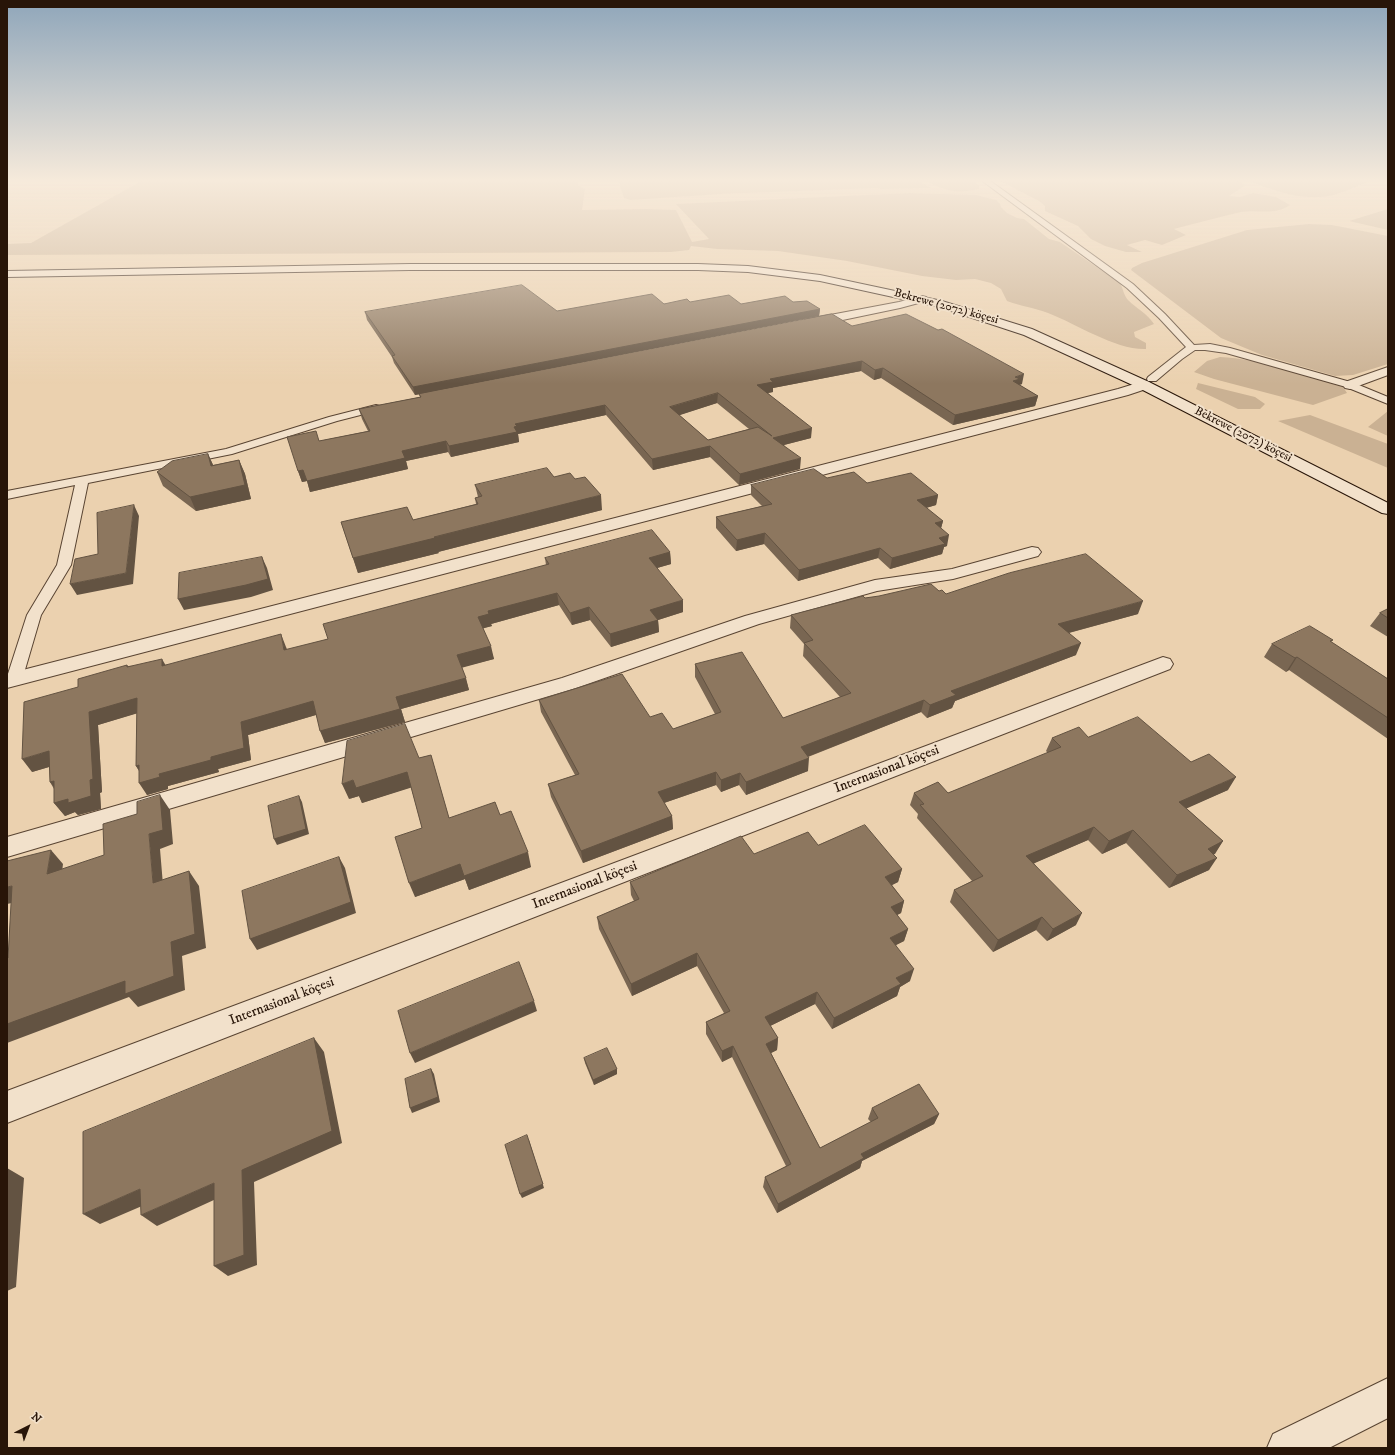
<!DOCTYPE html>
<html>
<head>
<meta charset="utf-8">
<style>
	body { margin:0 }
	#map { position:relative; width:1395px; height:1455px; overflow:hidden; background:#ebd1af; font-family:"IM FELL DW Pica",serif }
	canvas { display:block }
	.frame { position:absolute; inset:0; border:8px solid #281508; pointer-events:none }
	.north { position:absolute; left:8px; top:1407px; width:40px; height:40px; -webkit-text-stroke:3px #f2e1cb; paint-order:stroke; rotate:42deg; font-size:11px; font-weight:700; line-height:16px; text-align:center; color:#281508 }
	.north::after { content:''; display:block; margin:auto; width:14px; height:18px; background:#281508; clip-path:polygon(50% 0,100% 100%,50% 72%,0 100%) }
</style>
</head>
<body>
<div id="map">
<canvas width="1395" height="1455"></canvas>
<div class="frame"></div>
<div class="north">N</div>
</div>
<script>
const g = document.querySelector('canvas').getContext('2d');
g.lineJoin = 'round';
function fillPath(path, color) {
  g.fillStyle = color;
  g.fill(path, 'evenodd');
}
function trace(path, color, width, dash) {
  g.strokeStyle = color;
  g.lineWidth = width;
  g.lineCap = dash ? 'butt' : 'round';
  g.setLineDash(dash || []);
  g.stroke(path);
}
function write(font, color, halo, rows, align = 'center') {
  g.font = font + ' "IM FELL DW Pica",serif';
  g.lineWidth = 4;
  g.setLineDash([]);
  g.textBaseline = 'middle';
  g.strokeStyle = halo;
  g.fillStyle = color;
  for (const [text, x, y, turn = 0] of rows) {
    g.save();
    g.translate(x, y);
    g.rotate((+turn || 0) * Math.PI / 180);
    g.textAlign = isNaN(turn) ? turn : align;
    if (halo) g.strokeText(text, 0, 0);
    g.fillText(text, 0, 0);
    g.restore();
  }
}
fillPath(new Path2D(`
	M 143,180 L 578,180 L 578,185 L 585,189 L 582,210 L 647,209 L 676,210 L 692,242 L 709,239 L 676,204 L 910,193 L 976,195 L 996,200 L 1000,204 L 1001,207 L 1007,213 L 1017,218 L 1024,219 L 1049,239 L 1060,242 L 1120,283 C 1123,288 1124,296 1128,300 C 1137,309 1147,313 1154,324 L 1134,332 L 1135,337 L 1146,343 L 1146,349 C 1115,350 1077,324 1048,313 C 1035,308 1020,306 1007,301 L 1001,289 L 991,283 L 975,279 L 956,280 L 922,276 L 847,261 L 778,251 L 717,249 L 691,246 L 689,250 L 671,252 L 7,255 L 7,244 L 31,243 Z
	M 618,180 L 917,180 L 931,188 L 881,189 L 877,188 L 721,194 L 630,200 L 624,198 Z
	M 924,180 L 971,180 L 979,185 L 979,189 C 956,194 945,191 924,180 Z
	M 998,180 L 1235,180 L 1246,185 L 1229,196 L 1240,197 L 1253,193 L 1276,197 L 1290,205 C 1275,216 1258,209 1241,212 C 1219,217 1197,223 1174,229 L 1186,235 L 1162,245 L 1145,240 L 1127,245 L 1142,252 L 1126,252 L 1105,246 L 1091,239 L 1078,226 L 1045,211 L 1045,206 L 1039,201 Z
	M 1246,180 L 1365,180 L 1366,183 C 1357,186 1347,191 1337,194 C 1306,203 1275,191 1246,180 Z
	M 1388,209 L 1388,230 L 1349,221 Z
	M 1309,224 L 1332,225 L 1388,236 L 1388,364 L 1353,375 L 1335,376 L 1262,355 L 1221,338 L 1131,270 L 1132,268 L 1142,263 L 1247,230 Z
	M 1220,357 C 1262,359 1302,375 1343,387 L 1347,393 L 1313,405 L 1214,379 L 1194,372 L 1207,361 Z
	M 1198,383 L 1255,397 L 1265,404 L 1260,409 L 1238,409 L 1196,389 Z
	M 1388,411 L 1388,436 L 1368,427 Z
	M 1310,415 L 1388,444 L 1388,468 L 1278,421 Z`), '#cab193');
const lane = new Path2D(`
	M 981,180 L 989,180 L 1133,284 L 1165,314 L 1194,345 L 1210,344 L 1230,348 L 1354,383 L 1388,397 L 1388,404 L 1346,387 L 1226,353 L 1205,350 L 1195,350 L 1182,359 L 1156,381 L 1148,381 L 1147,379 L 1148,377 L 1186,347 L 1159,318 L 1127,288 Z
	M 376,405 L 380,406 L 381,408 L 380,410 L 337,421 L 232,454 L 88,483 L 71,565 L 41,615 L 22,680 L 20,684 L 14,685 L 8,684 L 7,677 L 27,615 L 57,565 L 75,485 L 7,499 L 7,491 L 226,449 L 329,417 Z`);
const street = new Path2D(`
	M 922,296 L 926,297 L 928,299 L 926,301 L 900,308 L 809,327 L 805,326 L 803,323 L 805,320 L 809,319 L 899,302 Z
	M 1388,367 L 1388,375 L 1350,389 L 1345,388 L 1343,385 L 1345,382 Z
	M 1144,381 L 1149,382 L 1151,385 L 1149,388 L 1128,395 L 7,688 L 7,674 L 1118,389 Z
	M 1032,547 L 1038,548 L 1041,552 L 1038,556 L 953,579 L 877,591 L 759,624 L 576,688 L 7,857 L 7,837 L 562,678 L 745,616 L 875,580 L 952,569 Z
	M 1163,657 L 1170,659 L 1173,664 L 1170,669 L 7,1123 L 7,1091 Z
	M 1388,1378 L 1388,1418 L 1329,1448 L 1267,1448 L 1273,1434 Z`);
const secondary = new Path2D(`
	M 410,264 L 698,264 L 748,266 L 820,275 L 942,301 L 1032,329 L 1149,382 L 1388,503 L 1388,514 L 1382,513 L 1139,388 L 1024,335 L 939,307 L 820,281 L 748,272 L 698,270 L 410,270 L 7,277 L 7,271 Z`);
trace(lane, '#594432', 2);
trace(street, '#594432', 2);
trace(secondary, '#281508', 2);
fillPath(lane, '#f2e1cb');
fillPath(street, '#f2e1cb');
fillPath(secondary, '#f2e1cb');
fillPath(new Path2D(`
	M 690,302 L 741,304 L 793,302 L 820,309 L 819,316 L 415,395 L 394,363 L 392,357 L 367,320 L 365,312 L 557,311 Z
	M 852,326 L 1022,384 L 1019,385 L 1038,396 L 1035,406 L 953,425 L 881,378 L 874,380 L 861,371 L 773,388 L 773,392 L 768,393 L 811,438 L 784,445 L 800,469 L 739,485 L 710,457 L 653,470 L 606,415 L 518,434 L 519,442 L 451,457 L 448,452 L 406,461 L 408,469 L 310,492 L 307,481 L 302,482 L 298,471 L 319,441 L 368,431 L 362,419 L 359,409 L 420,397 L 419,394 ZM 717,403 L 749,429 L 708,440 L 679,415 Z
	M 208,454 L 213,465 L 239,460 L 245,474 L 251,499 L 196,511 L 163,486 L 157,472 Z
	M 554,477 L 575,479 L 602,510 L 438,552 L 439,553 L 358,573 L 341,522 L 413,520 L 476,504 L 475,498 L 478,497 L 475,485 Z
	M 827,478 L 867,483 L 938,495 L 936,505 L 926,508 L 943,521 L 941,528 L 947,546 L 944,547 L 942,554 L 890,569 L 878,558 L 798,581 L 764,544 L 736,551 L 716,528 L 716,517 L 762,506 L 751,495 L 751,485 Z
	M 670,552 L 671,564 L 657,568 L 683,612 L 658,620 L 659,632 L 611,647 L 590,620 L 572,625 L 559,605 L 491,624 L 492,626 L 483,628 L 494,659 L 462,667 L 469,690 L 401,709 L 405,722 L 325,743 L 316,715 L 248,735 L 251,760 L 218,769 L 219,772 L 168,786 L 168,789 L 147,795 L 139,771 L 136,766 L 137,713 L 98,725 L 102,792 L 100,793 L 101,809 L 78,815 L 75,812 L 65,816 L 54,803 L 54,789 L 50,782 L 49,767 L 32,772 L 78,687 L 127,665 L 128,666 L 165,665 L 286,647 L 287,650 L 328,639 L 546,565 L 545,558 Z
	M 939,591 L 946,594 L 1138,614 L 1069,633 L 1076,655 L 955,701 L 952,708 L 927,718 L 921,712 L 808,757 L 808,771 L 746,795 L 739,785 L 721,792 L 716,785 L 664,803 L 672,816 L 673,829 L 583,863 L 551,797 L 548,784 L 575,775 L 541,712 L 539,700 L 650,717 L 673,729 L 715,714 L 695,677 L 695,664 L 783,718 L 840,697 L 803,656 L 804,644 L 790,628 L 791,615 L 865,598 Z
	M 1388,609 L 1388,637 L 1370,626 L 1380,613 Z
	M 1333,640 L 1331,642 L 1388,679 L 1388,739 L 1289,670 L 1286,672 L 1264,657 L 1272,644 Z
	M 1088,737 L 1191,762 L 1228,790 L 1186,808 L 1223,841 L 1214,854 L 1209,870 L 1169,888 L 1126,843 L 1102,854 L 1088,840 L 1034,863 L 1076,925 L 1047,941 L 1036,930 L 993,952 L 950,902 L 954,890 L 972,881 L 917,818 L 918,814 L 910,805 L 914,793 L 948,793 L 1048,753 L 1046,751 L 1052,738 Z
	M 431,755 L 449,818 L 500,815 L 531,867 L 469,890 L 465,879 L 415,897 L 422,828 L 411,787 L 362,803 L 359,796 L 349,799 L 419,758 Z
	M 818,845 L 902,869 L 898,882 L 892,885 L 904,901 L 901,913 L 897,915 L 908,929 L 904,941 L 896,945 L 910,981 L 900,987 L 897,996 L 832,1029 L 815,1004 L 770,1026 L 778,1038 L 777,1050 L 771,1053 L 820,1148 L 871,1122 L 868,1119 L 872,1108 L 939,1114 L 934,1124 L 862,1161 L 860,1168 L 777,1213 L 763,1187 L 765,1177 L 786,1166 L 732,1057 L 722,1062 L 706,1034 L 706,1022 L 724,1013 L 697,966 L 632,996 L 599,929 L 597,917 L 634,901 L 631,895 L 630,882 L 754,854 Z
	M 584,1058 L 617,1069 L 617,1074 L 594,1085 L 585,1063 Z`), '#796652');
fillPath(new Path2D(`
	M 820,309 L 819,316 L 415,395 L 413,387 Z
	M 862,361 L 861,371 L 773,388 L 773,392 L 757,395 L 757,385 L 770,379 Z
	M 883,368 L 881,378 L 874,380 L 875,370 Z
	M 1024,374 L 1022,384 L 1019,385 L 1013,381 L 1015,377 Z
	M 718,393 L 717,403 L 671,418 L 670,407 Z
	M 1038,396 L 1035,406 L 953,425 L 955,415 Z
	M 605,405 L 606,415 L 518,434 L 519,442 L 451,457 L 449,446 L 514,427 L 515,424 Z
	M 812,428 L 811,438 L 772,448 L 773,438 Z
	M 446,441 L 448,452 L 406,461 L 408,469 L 310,492 L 307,481 L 402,451 Z
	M 710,446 L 710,457 L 653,470 L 652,459 Z
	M 208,454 L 214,467 L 211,466 Z
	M 801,458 L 800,469 L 739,485 L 740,474 Z
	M 239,460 L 245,474 L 251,499 L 196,511 L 190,497 Z
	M 303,470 L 307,481 L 302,482 L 298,471 Z
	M 601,495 L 602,510 L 438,552 L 439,553 L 358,573 L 353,558 Z
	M 938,495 L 936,505 L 915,511 L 917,500 Z
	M 134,505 L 139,516 L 133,584 L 77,595 L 70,584 L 126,573 Z
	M 943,521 L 940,532 L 935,523 Z
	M 765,533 L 764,544 L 736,551 L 737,540 Z
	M 949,535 L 947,546 L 944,547 L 942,554 L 890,569 L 892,558 L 939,538 Z
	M 880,548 L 878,558 L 798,581 L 799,570 Z
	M 670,552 L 671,564 L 650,570 L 649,558 Z
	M 262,557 L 267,568 L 273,590 L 251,597 L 184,610 L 178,599 Z
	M 557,593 L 559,605 L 491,624 L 492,626 L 481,629 L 478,617 L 488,611 Z
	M 683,600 L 683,612 L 658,620 L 659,632 L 611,647 L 610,634 L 650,610 Z
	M 1143,601 L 1138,614 L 1053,637 L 1058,624 Z
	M 589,607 L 590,620 L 572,625 L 570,613 Z
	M 281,634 L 286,647 L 290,663 L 284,650 Z
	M 1081,643 L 1076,655 L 955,701 L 952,708 L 927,718 L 930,705 L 951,691 Z
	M 491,646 L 494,659 L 461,668 L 457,655 Z
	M 1297,657 L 1289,670 L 1286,672 L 1295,658 Z
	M 162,659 L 169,671 L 162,666 Z
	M 466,678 L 469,690 L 401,709 L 405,722 L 325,743 L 320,731 L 396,697 Z
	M 137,698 L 145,711 L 98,725 L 102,792 L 100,793 L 101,809 L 78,815 L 75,812 L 65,816 L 54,803 L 89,712 Z
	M 924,700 L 921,712 L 799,760 L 801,747 Z
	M 313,701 L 319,714 L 248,735 L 251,760 L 218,769 L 219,772 L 168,786 L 168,789 L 147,795 L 139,783 L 159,774 L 211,757 L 241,722 Z
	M 49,751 L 59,764 L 32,772 L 22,759 Z
	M 809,758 L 808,771 L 746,795 L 746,782 Z
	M 139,765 L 144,778 L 136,766 Z
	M 407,772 L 413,787 L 362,803 L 359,796 L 349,799 L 342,784 L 353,780 Z
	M 716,772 L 716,785 L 658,805 L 658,792 Z
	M 740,773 L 739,785 L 721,792 L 721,780 Z
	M 1236,777 L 1228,790 L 1172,815 L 1179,802 Z
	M 54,781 L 60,795 L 50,782 Z
	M 160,795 L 170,810 L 173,844 L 160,849 L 164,897 L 153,883 L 149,834 Z
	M 299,796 L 302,802 L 309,834 L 277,845 L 274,839 Z
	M 672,816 L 673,829 L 583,863 L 581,851 Z
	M 1094,827 L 1088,840 L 1021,869 L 1026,856 Z
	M 1133,830 L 1126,843 L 1102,854 L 1109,841 Z
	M 1223,841 L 1215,854 L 1199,861 L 1208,849 Z
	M 51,850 L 63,864 L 60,888 L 47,874 Z
	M 528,852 L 531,867 L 469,890 L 464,876 Z
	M 339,857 L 345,868 L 356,913 L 257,950 L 250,939 Z
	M 1217,858 L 1209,870 L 1169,888 L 1177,875 Z
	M 460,864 L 465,879 L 415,897 L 409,883 Z
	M 902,869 L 898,882 L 882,890 L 885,877 Z
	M 189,871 L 199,886 L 206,948 L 182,956 L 185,990 L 138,1007 L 129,997 L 7,1043 L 7,1024 L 171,942 Z
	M 12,886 L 26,900 L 7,904 L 7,887 Z
	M 904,901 L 901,913 L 887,920 L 891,907 Z
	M 1082,913 L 1076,925 L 1047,941 L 1053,929 Z
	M 1042,917 L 1036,930 L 993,952 L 998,940 Z
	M 908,929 L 904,941 L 886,950 L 890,938 Z
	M 697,953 L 697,966 L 632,996 L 631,984 Z
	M 914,969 L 910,981 L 900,987 L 897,996 L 832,1029 L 834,1018 L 896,978 Z
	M 817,992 L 815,1004 L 764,1029 L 765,1017 Z
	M 534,1001 L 537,1011 L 415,1063 L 410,1053 Z
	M 314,1038 L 324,1052 L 342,1143 L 254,1182 L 257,1265 L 228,1276 L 214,1266 L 242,1170 Z
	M 778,1038 L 777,1050 L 765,1056 L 766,1044 Z
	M 733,1046 L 732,1057 L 722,1062 L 722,1051 Z
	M 431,1069 L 434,1074 L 440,1102 L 412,1113 L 410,1108 Z
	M 617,1069 L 617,1074 L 594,1085 L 593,1080 Z
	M 939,1114 L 934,1124 L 862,1161 L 860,1168 L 777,1213 L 778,1204 L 861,1154 Z
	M 529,1140 L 544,1188 L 522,1198 L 520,1194 Z
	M 7,1168 L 24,1178 L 16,1287 L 7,1291 Z
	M 214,1183 L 227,1194 L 157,1226 L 141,1215 Z
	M 140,1189 L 156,1200 L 100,1224 L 83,1214 Z`), '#635342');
const building = new Path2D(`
	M 522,285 L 557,311 L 652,294 L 664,304 L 687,299 L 690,302 L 729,295 L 741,304 L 785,296 L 793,302 L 807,301 L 820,309 L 413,387 L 392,356 L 395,355 L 365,312 Z
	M 832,314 L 852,326 L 906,314 L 938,330 L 942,329 L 1024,374 L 1015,377 L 1020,379 L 1013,381 L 1038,396 L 955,415 L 883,368 L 875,370 L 862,361 L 770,379 L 773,382 L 757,385 L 812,428 L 773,438 L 801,458 L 740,474 L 710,446 L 652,459 L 605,405 L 515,424 L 517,426 L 514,427 L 517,432 L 449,446 L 446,441 L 402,451 L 405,458 L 307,481 L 303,470 L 298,471 L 287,437 L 316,431 L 319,441 L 370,431 L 359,409 L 421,397 L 419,394 ZM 718,393 L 772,436 L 758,427 L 708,440 L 670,407 Z
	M 208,454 L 211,466 L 239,460 L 245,485 L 190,497 L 157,472 L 172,461 Z
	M 547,468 L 554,477 L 570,473 L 575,479 L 585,477 L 601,495 L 434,537 L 435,538 L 353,558 L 341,522 L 407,507 L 413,520 L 478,504 L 475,498 L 482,496 L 475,485 Z
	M 814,469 L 827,478 L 854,472 L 867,483 L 911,473 L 938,495 L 917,500 L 943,521 L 935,523 L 949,535 L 939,538 L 945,544 L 892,558 L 880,548 L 799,570 L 765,533 L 737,540 L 716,517 L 772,504 L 751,485 Z
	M 134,505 L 126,573 L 70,584 L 75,559 L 98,554 L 97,513 Z
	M 652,530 L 670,552 L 649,558 L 683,600 L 650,610 L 658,620 L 610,634 L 589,607 L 570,613 L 557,593 L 488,611 L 489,614 L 478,617 L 491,646 L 457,655 L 466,678 L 396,697 L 400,709 L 320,731 L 313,701 L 241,722 L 244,748 L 211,757 L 211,760 L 159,774 L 160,777 L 139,783 L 139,765 L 136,766 L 137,698 L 89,712 L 93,779 L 90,780 L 91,796 L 68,803 L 68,799 L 54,803 L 54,781 L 50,782 L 49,751 L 22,759 L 24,702 L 78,687 L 78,679 L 127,665 L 127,667 L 162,659 L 162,666 L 281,634 L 284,650 L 328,639 L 323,624 L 549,564 L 545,558 Z
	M 1086,554 L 1143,601 L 1058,624 L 1081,643 L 951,691 L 956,695 L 930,705 L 924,700 L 801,747 L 809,758 L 746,782 L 740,773 L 721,780 L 716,772 L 658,792 L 672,816 L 581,851 L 548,784 L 579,774 L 539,700 L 622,674 L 650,717 L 662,713 L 673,729 L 721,712 L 695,664 L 742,652 L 783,718 L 851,693 L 804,643 L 813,640 L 791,615 L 863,596 L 865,598 L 879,596 L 931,584 L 939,591 L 942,590 L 946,594 L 1009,573 Z
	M 262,557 L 268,579 L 246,585 L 178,599 L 179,573 Z
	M 1388,609 L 1388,618 L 1380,613 Z
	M 1310,626 L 1333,640 L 1330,641 L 1388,679 L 1388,718 L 1297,657 L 1295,658 L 1272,644 Z
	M 1138,717 L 1191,762 L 1209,754 L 1236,777 L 1179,802 L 1223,841 L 1208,849 L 1217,858 L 1177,875 L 1133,830 L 1109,841 L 1094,827 L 1026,856 L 1082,913 L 1053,929 L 1042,917 L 998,940 L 954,890 L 983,876 L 920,805 L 924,804 L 914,793 L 938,782 L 948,793 L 1061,747 L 1052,738 L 1079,727 L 1088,737 Z
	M 405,724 L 419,758 L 431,755 L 449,818 L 495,802 L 500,815 L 511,811 L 528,852 L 464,876 L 460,864 L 409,883 L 395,837 L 422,828 L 407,772 L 356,788 L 353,780 L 342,784 L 347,741 Z
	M 160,795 L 163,830 L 149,834 L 153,883 L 189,871 L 195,934 L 171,942 L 174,976 L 125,994 L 125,981 L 7,1024 L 7,958 L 8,958 L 12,886 L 7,887 L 7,861 L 51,850 L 47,874 L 104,855 L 103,824 L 137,814 L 137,802 Z
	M 299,796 L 306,829 L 274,839 L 268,806 Z
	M 865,825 L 902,869 L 885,877 L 904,901 L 891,907 L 908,929 L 890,938 L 914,969 L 896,978 L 901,984 L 834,1018 L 817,992 L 765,1017 L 778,1038 L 766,1044 L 820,1148 L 878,1118 L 872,1108 L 919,1084 L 939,1114 L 861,1154 L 864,1158 L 778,1204 L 765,1177 L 791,1164 L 733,1046 L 722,1051 L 706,1022 L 730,1011 L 697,953 L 631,984 L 597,917 L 639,899 L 630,882 L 741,836 L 754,854 L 808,832 L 818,845 Z
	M 339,857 L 351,902 L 250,939 L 242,891 Z
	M 519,962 L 534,1001 L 410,1053 L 398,1011 Z
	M 314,1038 L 332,1131 L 242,1170 L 244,1255 L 214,1266 L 214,1183 L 141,1215 L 140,1189 L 83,1214 L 83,1132 Z
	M 607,1048 L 617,1069 L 593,1080 L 584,1058 Z
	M 431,1069 L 438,1097 L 410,1108 L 405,1079 Z
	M 527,1135 L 543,1184 L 520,1194 L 505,1145 Z`);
fillPath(building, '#8d775f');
trace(building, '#635342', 1);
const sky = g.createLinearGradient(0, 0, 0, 384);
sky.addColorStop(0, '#8fa6ba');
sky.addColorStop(0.47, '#f6eadb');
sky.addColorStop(1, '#f6eadb00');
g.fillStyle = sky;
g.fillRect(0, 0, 1395, 384);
write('12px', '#281508', '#f2e1cb', [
	["Bekrewe (2072) köçesi",946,307,15],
	["Bekrewe (2072) köçesi",1243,435,27]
]);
write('14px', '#281508', '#f2e1cb', [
	["Internasional köçesi",887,770,-21],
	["Internasional köçesi",585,886,-21],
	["Internasional köçesi",282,1002,-21]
]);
</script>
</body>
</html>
